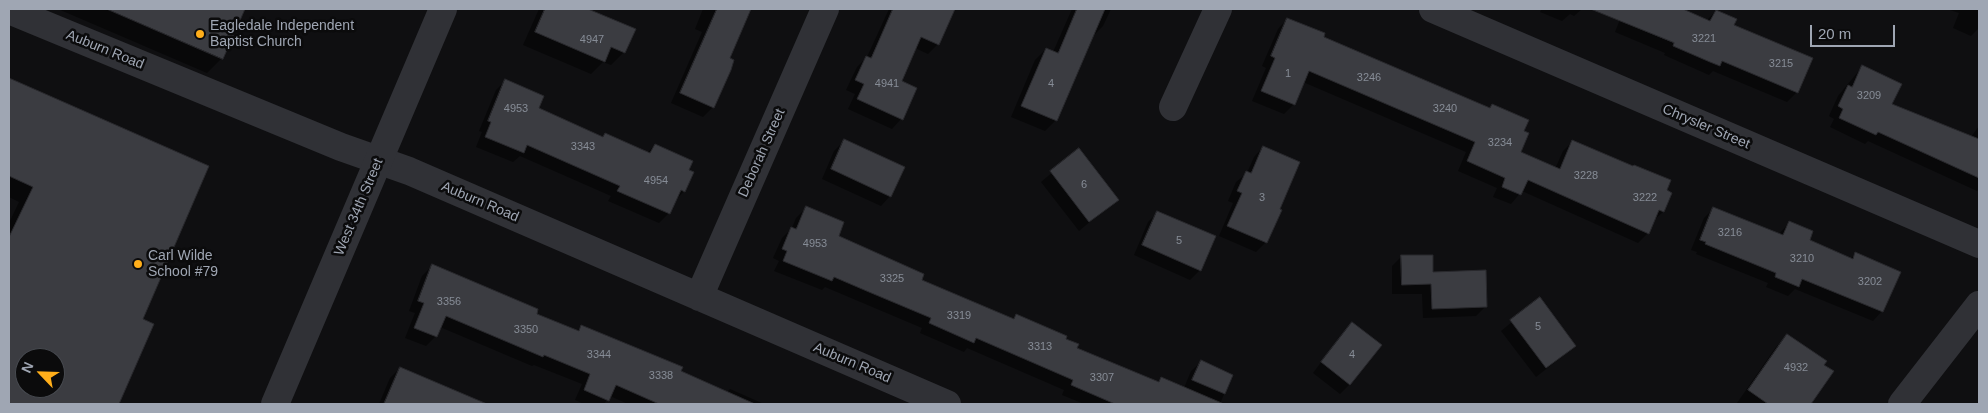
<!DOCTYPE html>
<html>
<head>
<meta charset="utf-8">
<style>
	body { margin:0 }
	#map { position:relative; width:1988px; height:413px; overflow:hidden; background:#0f0f11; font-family:Arial,sans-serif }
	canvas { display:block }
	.frame { position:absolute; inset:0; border:10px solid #9fa6b3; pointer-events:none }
	.north { position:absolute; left:15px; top:348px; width:50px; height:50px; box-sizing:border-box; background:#0b0b0c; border:1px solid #46494f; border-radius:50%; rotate:294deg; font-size:14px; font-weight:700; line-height:20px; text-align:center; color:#9fa6b3 }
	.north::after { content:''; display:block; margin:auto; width:18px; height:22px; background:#ffae1a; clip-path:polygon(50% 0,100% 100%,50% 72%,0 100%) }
	.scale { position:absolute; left:1810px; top:25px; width:85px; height:22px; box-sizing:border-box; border:2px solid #9fa6b3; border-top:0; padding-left:6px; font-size:15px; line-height:18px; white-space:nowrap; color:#9fa6b3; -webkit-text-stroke:4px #0b0b0c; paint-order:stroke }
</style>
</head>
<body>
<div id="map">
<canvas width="1988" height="413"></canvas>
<div class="frame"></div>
<div class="north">N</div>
<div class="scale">20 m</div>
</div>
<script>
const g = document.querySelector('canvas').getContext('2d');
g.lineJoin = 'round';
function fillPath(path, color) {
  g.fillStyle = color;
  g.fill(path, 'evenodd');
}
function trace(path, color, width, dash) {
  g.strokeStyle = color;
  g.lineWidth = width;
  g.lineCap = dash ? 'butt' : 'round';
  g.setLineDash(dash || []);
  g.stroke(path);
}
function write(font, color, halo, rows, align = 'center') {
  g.font = font + ' Arial,sans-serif';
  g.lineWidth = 5;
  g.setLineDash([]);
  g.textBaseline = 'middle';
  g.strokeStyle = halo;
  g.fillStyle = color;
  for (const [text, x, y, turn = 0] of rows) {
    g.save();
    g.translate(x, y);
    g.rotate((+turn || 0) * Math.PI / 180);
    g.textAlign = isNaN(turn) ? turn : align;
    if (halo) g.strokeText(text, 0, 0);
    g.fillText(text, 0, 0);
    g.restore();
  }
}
fillPath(new Path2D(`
	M 58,9 L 244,9 L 222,58 L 207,73 Z
	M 539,9 L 587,9 L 624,52 L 611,65 L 603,62 L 591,74 L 523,45 Z
	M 703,9 L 750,9 L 729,59 L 713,107 L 703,117 L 671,103 L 702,32 L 695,29 Z
	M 889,9 L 954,9 L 938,44 L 928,54 L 915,48 L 900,82 L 901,119 L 892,129 L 848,109 L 855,94 L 846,90 L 857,67 L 867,57 Z
	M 1072,9 L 1111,9 L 1103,26 L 1092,37 L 1056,120 L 1045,131 L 1011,117 L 1035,60 L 1046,49 L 1053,52 Z
	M 1542,9 L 1582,9 L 1574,16 L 1570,14 L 1562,21 L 1540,12 Z
	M 1603,9 L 1680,9 L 1706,21 L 1716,11 L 1797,92 L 1787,102 L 1713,71 L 1709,75 L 1664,55 L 1665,53 L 1615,32 L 1621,17 Z
	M 1947,9 L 1979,9 L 1979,28 L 1971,36 L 1953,28 L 1959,13 Z
	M 1287,19 L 1322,37 L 1488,109 L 1492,105 L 1523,131 L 1519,153 L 1555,169 L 1563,151 L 1573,141 L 1671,193 L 1663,212 L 1653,221 L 1648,233 L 1638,243 L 1522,191 L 1511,204 L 1493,197 L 1497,188 L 1458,171 L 1466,152 L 1303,82 L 1294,104 L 1284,114 L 1252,101 L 1266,68 L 1262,66 L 1278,29 Z
	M 1862,67 L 1890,104 L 1971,137 L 1979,126 L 1979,189 L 1977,191 L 1868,141 L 1865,144 L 1830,127 L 1834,119 L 1829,116 L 1838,96 Z
	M 9,79 L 207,166 L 141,319 L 153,324 L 118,404 L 9,404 L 9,223 L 19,202 L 9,197 ZM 25,358 L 55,358 L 55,388 L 25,388 Z
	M 505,81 L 538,109 L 602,138 L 605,134 L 647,153 L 655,145 L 687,170 L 684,191 L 674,202 L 669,213 L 659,223 L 608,201 L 611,196 L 520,156 L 513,162 L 476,147 L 482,132 L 479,131 L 496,90 Z
	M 844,141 L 890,196 L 881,206 L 822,179 L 834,151 Z
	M 1263,147 L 1266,242 L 1256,252 L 1219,236 L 1233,203 L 1228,201 L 1236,182 L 1247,173 L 1254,157 Z
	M 1079,150 L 1117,199 L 1079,231 L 1041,182 Z
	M 806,208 L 838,237 L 920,280 L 1013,320 L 1017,316 L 1064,339 L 1076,349 L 1157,383 L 1162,378 L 1184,388 L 1191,371 L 1201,362 L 1232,375 L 1220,404 L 1084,404 L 1062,395 L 1064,390 L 967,348 L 964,352 L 920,333 L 922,328 L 825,287 L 822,290 L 774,271 L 779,261 L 773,258 L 782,238 L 792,228 L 796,218 Z
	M 1714,208 L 1778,235 L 1789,223 L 1808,241 L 1850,259 L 1856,254 L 1882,311 L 1873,321 L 1795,289 L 1788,296 L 1766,287 L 1768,283 L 1696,254 L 1697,252 L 1691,250 L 1704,218 Z
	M 1158,212 L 1200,270 L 1190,280 L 1134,255 L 1148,222 Z
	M 1401,257 L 1432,273 L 1486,306 L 1476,316 L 1423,318 L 1422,294 L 1392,294 L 1392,266 Z
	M 432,266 L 535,315 L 577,332 L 581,327 L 726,393 L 730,389 L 764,404 L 628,404 L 610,396 L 604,404 L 584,404 L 575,400 L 582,384 L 534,365 L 532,366 L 440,327 L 436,336 L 426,346 L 405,338 L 415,313 L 409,311 L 422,276 Z
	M 1540,299 L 1574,346 L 1564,355 L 1536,377 L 1501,331 Z
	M 1352,324 L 1350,384 L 1340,394 L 1313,373 L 1343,333 Z
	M 1787,336 L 1832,371 L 1809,404 L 1740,404 L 1737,403 L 1776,347 Z
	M 400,368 L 444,387 L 436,404 L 379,404 L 390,378 Z`), '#0007');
const building = new Path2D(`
	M 107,9 L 245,9 L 223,59 Z
	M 545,9 L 588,9 L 636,29 L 625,53 L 611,47 L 605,62 L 535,32 Z
	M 717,9 L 751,9 L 730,58 L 734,60 L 731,70 L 714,108 L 680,93 Z
	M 893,9 L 955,9 L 939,45 L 921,37 L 902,81 L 917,88 L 903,120 L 857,99 L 864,84 L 855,80 L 866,56 L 871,58 Z
	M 1077,9 L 1105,9 L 1057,121 L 1021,106 L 1046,48 L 1058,53 Z
	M 1591,9 L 1683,9 L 1710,21 L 1716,10 L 1737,19 L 1734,25 L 1813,58 L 1798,93 L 1722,61 L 1720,66 L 1710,62 L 1673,46 L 1674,43 Z
	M 1287,18 L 1325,33 L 1324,37 L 1490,108 L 1492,104 L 1529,120 L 1524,131 L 1529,133 L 1521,152 L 1560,169 L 1572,140 L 1633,166 L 1634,165 L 1671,180 L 1667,190 L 1672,193 L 1664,212 L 1659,210 L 1649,234 L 1528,180 L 1521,195 L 1502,187 L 1505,178 L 1467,161 L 1475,142 L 1309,71 L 1295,105 L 1261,91 L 1275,58 L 1271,56 Z
	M 1862,65 L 1902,84 L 1892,104 L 1979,139 L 1979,178 L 1878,132 L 1876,135 L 1839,118 L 1843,109 L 1838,106 L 1848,85 L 1852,87 Z
	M 9,78 L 209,166 L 143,319 L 154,324 L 119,404 L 9,404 L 9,237 L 33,187 L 9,176 ZM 25,358 L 55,358 L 55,388 L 25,388 Z
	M 505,79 L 544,96 L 539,108 L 603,137 L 605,133 L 650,153 L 655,144 L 693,161 L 689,170 L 694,172 L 685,192 L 681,190 L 670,214 L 617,191 L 620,186 L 527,145 L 524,153 L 485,137 L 491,122 L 488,121 Z
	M 844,139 L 905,167 L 891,197 L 831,169 Z
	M 1263,146 L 1300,162 L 1280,209 L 1282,210 L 1267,243 L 1227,226 L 1242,193 L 1237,191 L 1246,171 L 1251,173 Z
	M 1079,148 L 1119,200 L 1089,222 L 1050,171 Z
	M 806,206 L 844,222 L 839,236 L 924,274 L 922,280 L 1014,319 L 1016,314 L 1067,336 L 1066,339 L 1079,344 L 1077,348 L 1159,382 L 1161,377 L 1224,404 L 1115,404 L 1071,385 L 1073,380 L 976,338 L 974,343 L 929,323 L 931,318 L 869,292 L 834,277 L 832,281 L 783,261 L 787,251 L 782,249 L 791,227 L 796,229 Z
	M 1713,207 L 1783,235 L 1789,221 L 1813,231 L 1810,240 L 1853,259 L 1855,252 L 1901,272 L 1883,312 L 1802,279 L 1799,287 L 1775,277 L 1776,273 L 1705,244 L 1706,242 L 1700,240 Z
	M 1157,211 L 1216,236 L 1201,271 L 1142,245 Z
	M 1401,255 L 1433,255 L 1433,272 L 1486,270 L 1487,307 L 1432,309 L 1431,284 L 1402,285 Z
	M 432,264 L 538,309 L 537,314 L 579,331 L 581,325 L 683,367 L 681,371 L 755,404 L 659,404 L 616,385 L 609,401 L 584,390 L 590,374 L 544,355 L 543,357 L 446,316 L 437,337 L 414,328 L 424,303 L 418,301 Z
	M 1540,297 L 1576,346 L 1546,368 L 1510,320 Z
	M 1352,322 L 1382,345 L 1350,385 L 1321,362 Z
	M 1787,334 L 1827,361 L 1824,365 L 1834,371 L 1811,404 L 1768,404 L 1748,390 Z
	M 1201,360 L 1233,375 L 1225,394 L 1192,380 Z
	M 400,367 L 487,404 L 384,404 Z`);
fillPath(building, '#3b3c41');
trace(building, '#29292d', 1);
trace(new Path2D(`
	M 1433,9 L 1979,244
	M 9,10 L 341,147 L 409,171 L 947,404
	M 1173,107 L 1218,9
	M 699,297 L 825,9
	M 1902,404 L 1979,305`), '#303136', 28);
trace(new Path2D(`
	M 275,404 L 443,9`), '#303136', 28);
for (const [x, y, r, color] of [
	[200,34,5,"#ffae1a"],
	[138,264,5,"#ffae1a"]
]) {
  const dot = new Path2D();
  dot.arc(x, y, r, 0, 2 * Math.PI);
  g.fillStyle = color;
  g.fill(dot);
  trace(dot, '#0b0b0c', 2);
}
write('11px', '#868c96', null, [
	["3221",1704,39],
	["4947",592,40],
	["3215",1781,64],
	["1",1288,74],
	["3246",1369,78],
	["4941",887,84],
	["4",1051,84],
	["3209",1869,96],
	["4953",516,109],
	["3240",1445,109],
	["3234",1500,143],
	["3343",583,147],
	["3228",1586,176],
	["4954",656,181],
	["6",1084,185],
	["3",1262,198],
	["3222",1645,198],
	["3216",1730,233],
	["5",1179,241],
	["4953",815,244],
	["3210",1802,259],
	["3325",892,279],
	["3202",1870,282],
	["3356",449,302],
	["3319",959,316],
	["5",1538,327],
	["3350",526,330],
	["3313",1040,347],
	["3344",599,355],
	["4",1352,355],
	["4932",1796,368],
	["3338",661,376],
	["3307",1102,378]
]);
write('14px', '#9fa6b3', '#0b0b0c', [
	["Eagledale Independent",210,26],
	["Baptist Church",210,42],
	["Carl Wilde",148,256],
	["School #79",148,272]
], 'left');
write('14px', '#9fa6b3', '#0b0b0c', [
	["Auburn Road",105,50,22],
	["Chrysler Street",1706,127,23],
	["Deborah Street",762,153,-66],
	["Auburn Road",480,202,23],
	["West 34th Street",359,207,-67],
	["Auburn Road",852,363,23]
]);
</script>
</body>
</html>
